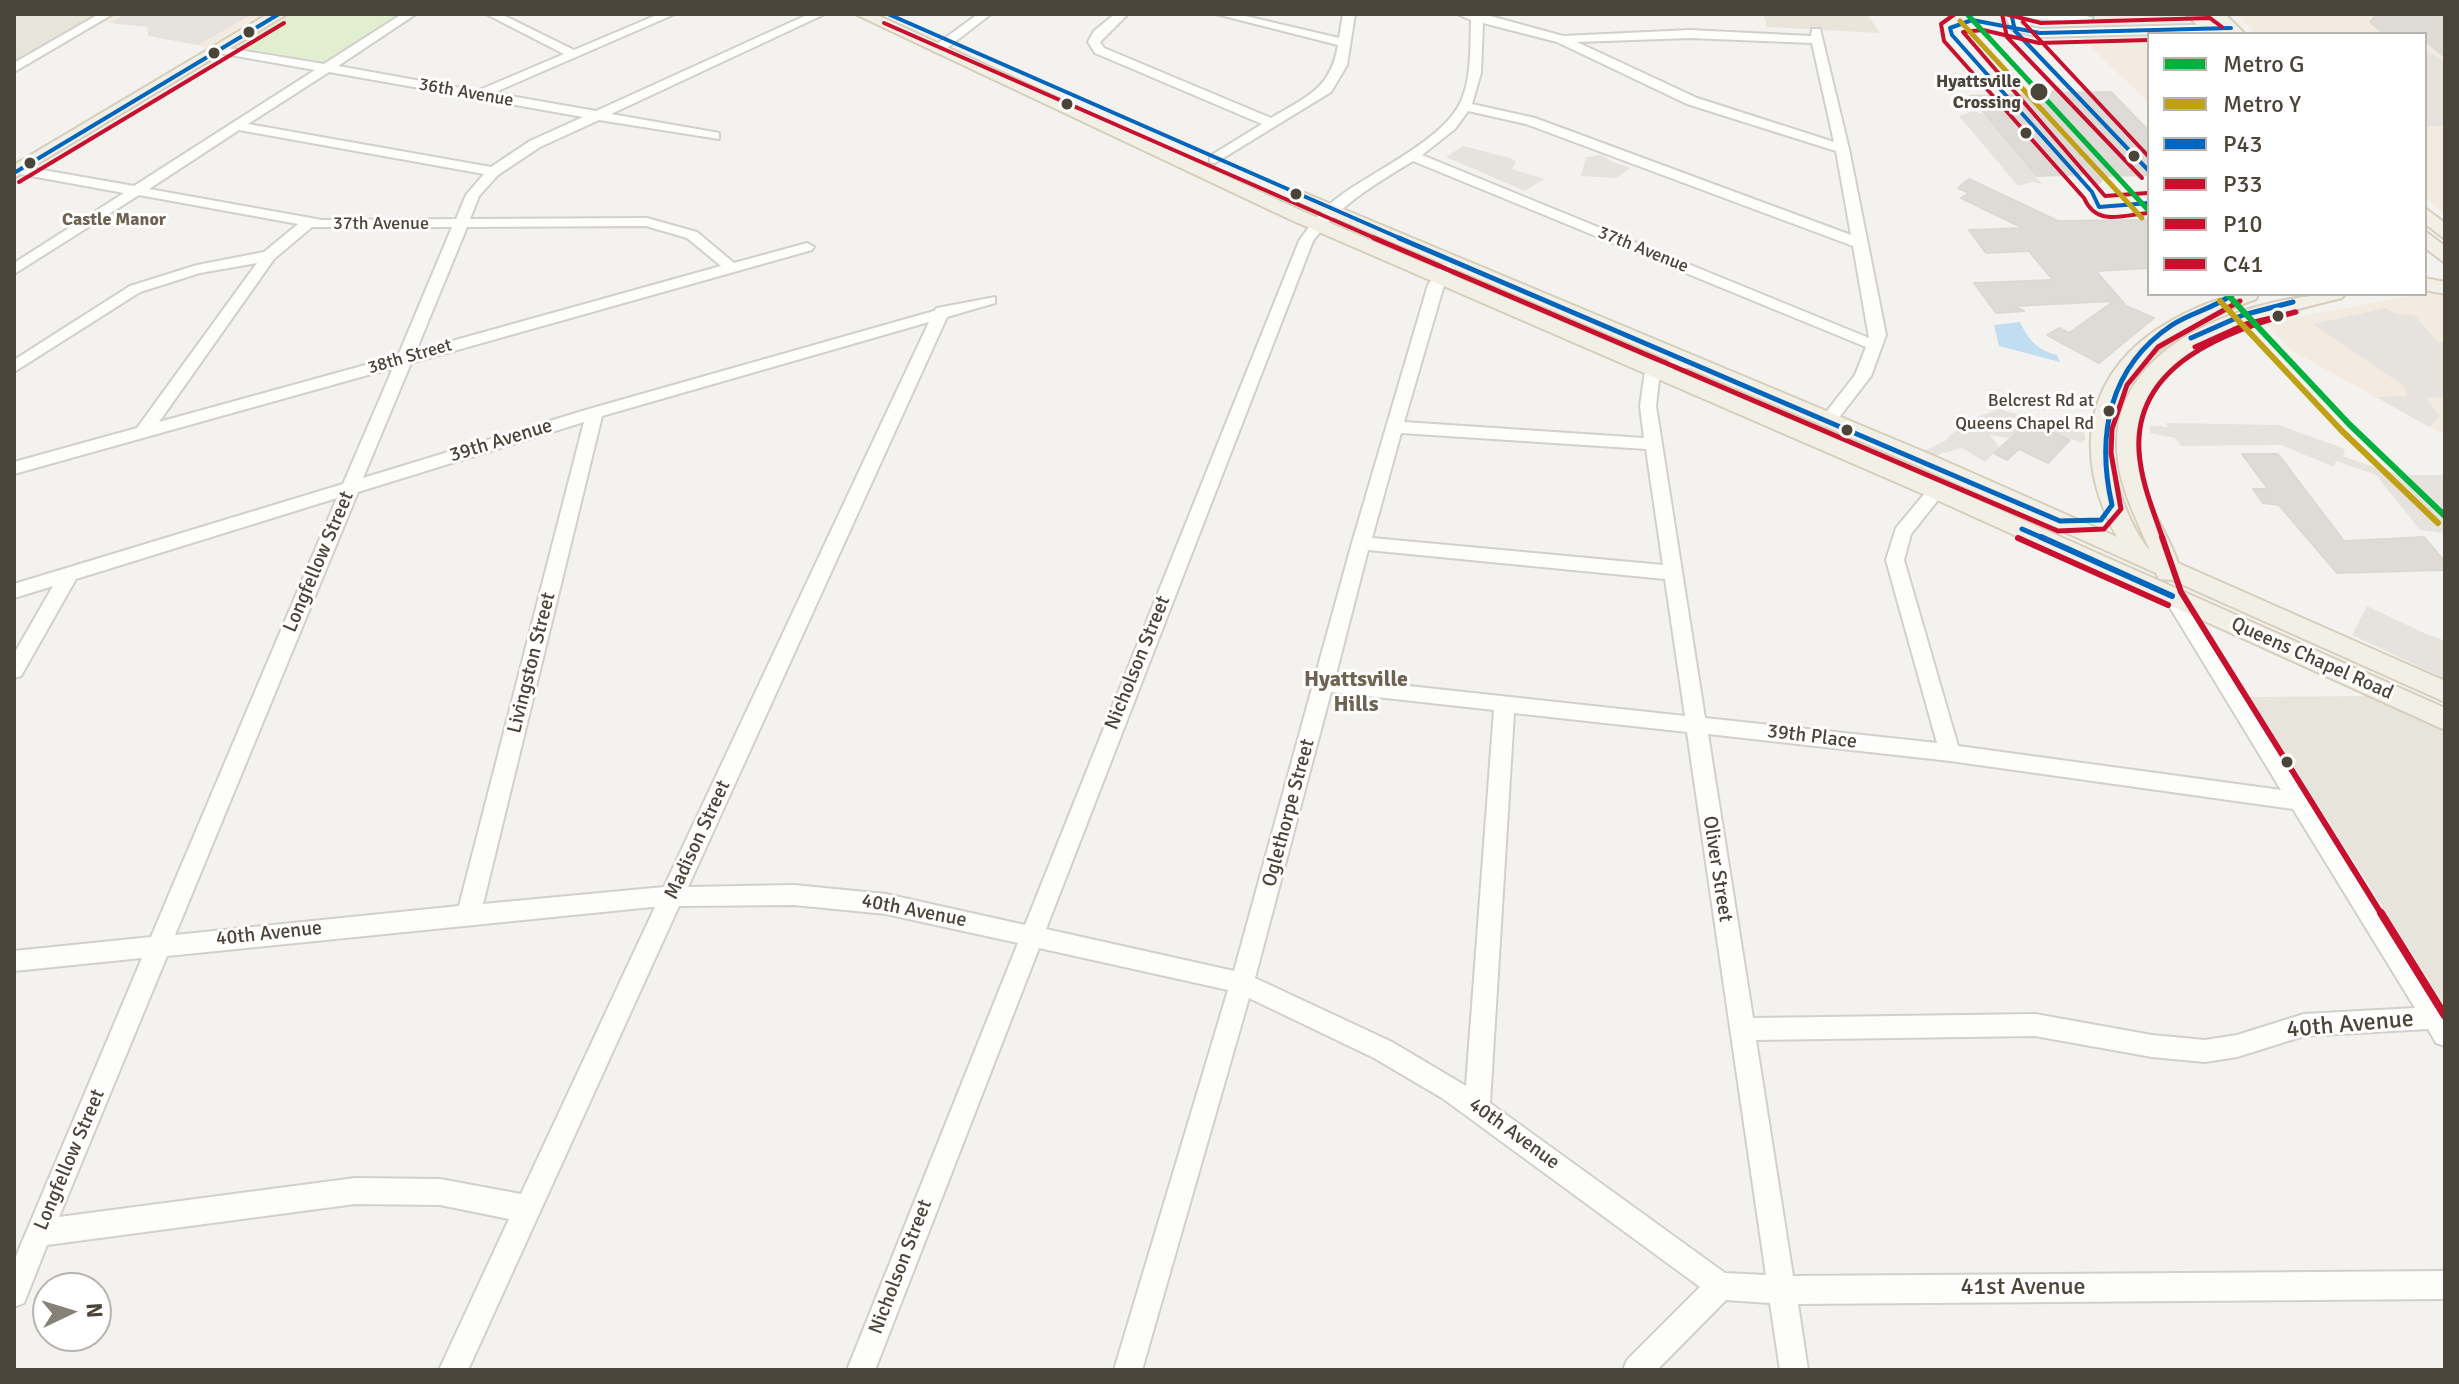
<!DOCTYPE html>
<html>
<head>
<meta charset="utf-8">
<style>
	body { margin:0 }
	#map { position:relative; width:2459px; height:1384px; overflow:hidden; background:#f4f2ee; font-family:Signika,sans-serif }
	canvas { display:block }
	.frame { position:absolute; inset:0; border:16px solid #4b4439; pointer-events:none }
	.legend { position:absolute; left:2147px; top:32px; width:280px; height:264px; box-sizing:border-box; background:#fff; border:2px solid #b7b4b0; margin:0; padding:10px 14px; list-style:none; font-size:24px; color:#4b4439 }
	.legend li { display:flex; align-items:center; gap:16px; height:40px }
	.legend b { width:40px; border:2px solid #b7b4b0 }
	.north { position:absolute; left:32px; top:1272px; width:80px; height:80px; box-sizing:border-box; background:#fff; border:2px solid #b7b4b0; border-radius:50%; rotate:86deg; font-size:22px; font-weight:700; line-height:32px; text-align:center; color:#4b4439 }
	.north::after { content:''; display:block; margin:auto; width:28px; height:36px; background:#868178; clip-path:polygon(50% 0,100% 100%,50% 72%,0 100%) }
</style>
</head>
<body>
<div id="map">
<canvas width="2459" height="1384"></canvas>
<div class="frame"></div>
<ul class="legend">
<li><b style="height:10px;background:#00b140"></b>Metro G</li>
<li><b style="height:10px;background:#c0a014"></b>Metro Y</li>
<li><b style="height:10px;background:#0065bd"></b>P43</li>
<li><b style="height:10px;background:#c8102e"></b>P33</li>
<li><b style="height:10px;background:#c8102e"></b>P10</li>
<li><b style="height:10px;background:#c8102e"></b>C41</li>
</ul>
<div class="north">N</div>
</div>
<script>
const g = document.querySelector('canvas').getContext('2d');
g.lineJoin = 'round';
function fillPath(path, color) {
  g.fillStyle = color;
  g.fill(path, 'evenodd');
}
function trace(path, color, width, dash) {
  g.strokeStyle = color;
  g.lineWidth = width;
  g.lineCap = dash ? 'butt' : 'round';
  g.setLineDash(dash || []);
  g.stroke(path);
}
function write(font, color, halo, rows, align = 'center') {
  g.font = font + ' Signika,sans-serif';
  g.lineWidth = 6;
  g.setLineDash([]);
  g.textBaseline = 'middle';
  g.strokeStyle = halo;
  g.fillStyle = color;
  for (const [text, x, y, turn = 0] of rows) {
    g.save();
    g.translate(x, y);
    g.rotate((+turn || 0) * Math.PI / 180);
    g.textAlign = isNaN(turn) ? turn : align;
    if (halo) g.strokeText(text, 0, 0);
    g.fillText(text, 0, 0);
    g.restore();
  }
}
fillPath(new Path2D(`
	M 14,14 L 98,14 L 14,64 Z
	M 2373,696 L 2445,732 L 2445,1006 L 2250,697 Z`), '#e7e4dc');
fillPath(new Path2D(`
	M 114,14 L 267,14 L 210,48 L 148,36 L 147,27 L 102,22 Z
	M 2050,14 L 2176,14 L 2197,34 L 2149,34 L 2149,103 L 2084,40 Z
	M 2236,14 L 2445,14 L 2445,215 L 2425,196 L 2425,34 L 2257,34 Z
	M 2431,292 L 2445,297 L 2445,435 L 2290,350 L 2266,323 Z`), '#f3ebdf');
fillPath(new Path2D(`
	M 1763,14 L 1867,14 L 1880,33 L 1767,27 Z`), '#eae5da');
fillPath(new Path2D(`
	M 291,14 L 401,14 L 324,62 L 236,47 Z`), '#e1eecf');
fillPath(new Path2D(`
	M 125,14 L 252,14 L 199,45 L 148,36 L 147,27 L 111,23 Z
	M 2425,50 L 2445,61 L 2445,126 L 2425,126 Z
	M 1974,111 L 1986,115 L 2042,184 L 2033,182 L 2018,186 L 1959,116 Z
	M 1463,146 L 1510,158 L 1516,162 L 1512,169 L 1544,179 L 1525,191 L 1446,157 Z
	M 1602,155 L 1611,161 L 1630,168 L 1617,178 L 1581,176 L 1586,157 Z
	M 2386,308 L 2396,314 L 2414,315 L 2438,342 L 2445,342 L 2445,397 L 2426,398 L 2440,416 L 2429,427 L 2376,397 L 2408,396 L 2404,386 L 2313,324 Z
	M 1999,409 L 2085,433 L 2085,440 L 2081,443 L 2029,422 L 2009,438 L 1990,435 L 1999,447 L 1985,462 L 1962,448 L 1940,454 L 1936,458 L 1921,452 L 1945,441 L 1964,422 Z
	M 2166,423 L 2279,425 L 2345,449 L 2343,456 L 2379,469 L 2401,475 L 2445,475 L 2445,533 L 2420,530 L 2376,475 L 2336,461 L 2334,467 L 2281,445 L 2181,446 L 2175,438 L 2150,433 L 2150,425 L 2168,427 Z
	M 2367,606 L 2426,634 L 2443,640 L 2445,638 L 2445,679 L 2352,635 Z`), '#e6e3df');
fillPath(new Path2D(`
	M 2020,322 C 2027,338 2038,351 2057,355 L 2060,362 L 1999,346 L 1994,325 Z`), '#c0ddf1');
const building = new Path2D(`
	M 2378,14 L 2445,14 L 2445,57 L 2425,41 L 2425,34 L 2383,33 L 2370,22 Z
	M 2057,87 L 2063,93 L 2111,92 L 2149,131 L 2149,175 L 2105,176 L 2098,184 L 2085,174 L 2037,176 L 1970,96 L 2051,94 Z
	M 1969,179 L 2058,221 L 2149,220 L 2149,268 L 2096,271 L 2126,306 L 2154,318 L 2099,363 L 2047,335 L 2059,328 L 2069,333 L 2114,301 L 2014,306 L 2024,311 L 1996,313 L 1974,283 L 2053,280 L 2029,251 L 1986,253 L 1969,230 L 2023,228 L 1961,198 L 1969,193 L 1958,188 Z
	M 2029,422 L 2070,440 L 2048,463 L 2019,449 L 2007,460 L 1994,453 Z
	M 2242,454 L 2278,454 L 2344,541 L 2424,537 L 2445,562 L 2445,570 L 2337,573 L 2279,505 L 2263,503 L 2253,489 L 2268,489 Z`);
fillPath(building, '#dedbd6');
trace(building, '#dcd9d4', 2);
const minor = new Path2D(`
	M 99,14 L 113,14 L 14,72 L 14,63 Z
	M 402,14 L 416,14 L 338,66 L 477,91 L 564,54 L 486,14 L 501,14 L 574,50 L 659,14 L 675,14 L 493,93 L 596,111 L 809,14 L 825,14 L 611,114 L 714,132 L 719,133 L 719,139 L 599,120 L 540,147 L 498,175 L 479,196 L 470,219 L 647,218 L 697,232 L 734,263 L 807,243 L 814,247 L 812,250 L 411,363 L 363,478 L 589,409 L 934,311 L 937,308 L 995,297 L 995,303 L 947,317 L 688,887 L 794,885 L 886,894 L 1025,925 L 1299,241 C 1311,224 1323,208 1340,196 C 1375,170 1446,139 1462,99 C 1472,74 1470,46 1471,20 L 1457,14 L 1483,14 L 1563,36 L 1690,30 L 1811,36 L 1812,29 L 1820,29 L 1849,149 L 1886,335 L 1871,376 L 1834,424 L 1828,425 L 1820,420 L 1855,375 L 1866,347 L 1413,161 C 1375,184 1339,205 1313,241 L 1046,929 L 1234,971 L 1352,543 L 1428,285 L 1448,257 L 1458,257 L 1460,260 L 1444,285 L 1404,422 L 1644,438 L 1640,406 L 1646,364 L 1694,357 L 1702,362 L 1694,367 L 1660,371 L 1656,406 L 1705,718 L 1937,743 L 1886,560 L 1896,528 L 1930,487 L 1942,487 L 1945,491 L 1942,495 L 1911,534 L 1904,560 L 1958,746 L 2281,790 L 2163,596 L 2165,591 L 2179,591 L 2445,1014 L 2445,1046 L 2436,1043 L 2428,1029 L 2304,1036 L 2237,1057 L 2205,1062 L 2152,1057 L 2035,1036 L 1756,1040 L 1793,1276 L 2445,1271 L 2445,1299 L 1798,1304 L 1808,1370 L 1780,1370 L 1770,1303 L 1726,1300 L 1657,1370 L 1623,1370 L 1627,1360 L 1700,1287 L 1442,1098 L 1374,1058 L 1249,998 L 1142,1370 L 1114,1370 L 1228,990 L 1039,948 L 875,1370 L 847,1370 L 1018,943 L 886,914 L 794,905 L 679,906 L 468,1370 L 439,1370 L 509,1219 L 440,1205 L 355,1204 L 47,1245 L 24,1303 L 14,1307 L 14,1261 L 142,958 L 14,971 L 14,951 L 151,937 L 337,498 L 76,579 L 21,676 L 14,678 L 14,654 L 53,586 L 14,598 L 14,584 L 343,484 L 393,368 L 14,474 L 14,462 L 137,428 L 257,263 L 200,273 L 140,292 L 14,372 L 14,360 L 130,286 L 197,265 L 264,252 L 298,224 L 139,195 L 14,274 L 14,263 L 124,193 L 20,174 L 14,169 L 20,166 L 134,186 L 315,70 L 219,53 L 215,52 L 215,46 L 324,64 ZM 1483,23 L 1557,42 L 1687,104 L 1836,151 L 1851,235 L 1535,118 L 1472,104 L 1481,73 ZM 1690,38 L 1812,43 L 1834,142 L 1697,98 L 1577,42 ZM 329,72 L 583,117 L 530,141 L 491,167 L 248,124 ZM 1468,111 L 1526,124 L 1853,246 L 1869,338 L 1422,155 L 1455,129 ZM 239,130 L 484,174 L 466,195 L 456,219 L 322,220 L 149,189 ZM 646,226 L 687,238 L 721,266 L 416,351 L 467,227 ZM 312,227 L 452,227 L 398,356 L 159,422 L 274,259 ZM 929,322 L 664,887 L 483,904 L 602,416 ZM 584,422 L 459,906 L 175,935 L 358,492 ZM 1401,433 L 1646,449 L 1663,565 L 1372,538 ZM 1368,550 L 1665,579 L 1685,716 L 1335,678 ZM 1331,692 L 1494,710 L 1466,1086 L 1392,1042 L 1255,978 ZM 1514,713 L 1687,732 L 1766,1275 L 1725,1273 L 1490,1103 ZM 1708,734 L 1950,761 L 2293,809 L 2415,1008 L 2304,1014 L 2237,1035 L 2205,1040 L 2152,1035 L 2035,1014 L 1753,1018 ZM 652,907 L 655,907 L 521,1194 L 440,1179 L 355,1178 L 59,1217 L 167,956 Z
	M 978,14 L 991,14 L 942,52 L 934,52 L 934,46 Z
	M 1115,14 L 1128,14 L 1100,42 L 1104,48 L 1271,118 C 1306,97 1331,89 1338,45 L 1216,14 L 1237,14 L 1339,38 L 1343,14 L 1355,14 L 1347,65 L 1331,92 L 1215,163 L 1210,162 L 1210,156 L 1262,124 L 1095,53 L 1088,42 L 1094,31 Z
	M 2009,14 L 2079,14 L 2093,18 L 2087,22 L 2018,18 L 2021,25 L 2040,29 L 2231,24 L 2237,28 L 2231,32 L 2040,37 L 2012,30 L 2006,17 Z`);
const major = new Path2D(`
	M 268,14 L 287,14 L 14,178 L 14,165 Z
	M 855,14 L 875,14 L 1302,211 L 1953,489 L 2445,708 L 2445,730 L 1937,500 L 1289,219 Z
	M 2186,14 L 2203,14 L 2223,34 L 2206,34 Z
	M 2208,14 L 2225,14 L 2245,34 L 2228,34 Z
	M 1300,191 L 1927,453 L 2117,537 C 2071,453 2084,370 2171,321 C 2200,305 2226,294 2258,294 L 2256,299 C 2171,330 2086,380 2118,486 C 2125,509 2135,533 2150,551 C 2135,515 2116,482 2117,442 C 2119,337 2260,294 2345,294 L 2342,298 C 2240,323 2107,352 2146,490 C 2153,516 2170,538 2178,563 L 2445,681 L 2445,702 L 2172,580 L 2159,579 L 2156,573 L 1911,463 L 1294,200 L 1291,196 Z
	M 2425,208 L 2445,223 L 2445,239 L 2425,224 Z
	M 2425,231 L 2445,246 L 2445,263 L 2425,248 Z
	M 2425,278 L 2445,282 L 2445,294 L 2425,290 Z`);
trace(minor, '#d2d0cb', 4);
trace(major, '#d6cebb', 4);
fillPath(minor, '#fdfdfc');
fillPath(major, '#f2efe6');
trace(new Path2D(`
	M 888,14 L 1404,240
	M 2018,14 L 2012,17 L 2015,31 L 2149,171
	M 14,173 L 279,14
	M 2149,203 L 2099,207 L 2092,192 L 1952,35 L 1950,28 L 1972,20 L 2040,33 L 2231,28`), '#0065bd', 4);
trace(new Path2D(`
	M 1399,238 L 2060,521 L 2101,520 L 2112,505 C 2096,435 2109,367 2172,325 C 2192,312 2215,308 2233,294
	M 2191,338 L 2243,315 L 2293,302
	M 2022,529 L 2045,539`), '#0065bd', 5);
trace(new Path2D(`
	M 2041,537 L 2172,596`), '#0065bd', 6);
trace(new Path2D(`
	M 2002,14 L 2007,37 L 2142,178
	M 884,23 L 1379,240
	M 2148,193 L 2105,196 L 1963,32 L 1983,30 L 2039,43 L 2149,40`), '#c8102e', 4);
trace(new Path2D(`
	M 1374,238 L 2058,531 L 2104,529 L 2121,509 L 2111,453 L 2112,429 L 2127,385 L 2158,347 L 2240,301
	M 2195,347 L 2246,324 L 2296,312
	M 2018,538 L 2021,539`), '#c8102e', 5);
trace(new Path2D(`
	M 2018,538 L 2168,605`), '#c8102e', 6);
trace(new Path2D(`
	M 1955,14 L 1941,24 L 1944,41 L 2084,198 C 2097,227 2121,215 2149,213
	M 2005,14 L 2041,23 L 2210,18 L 2222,27
	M 2023,22 L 2149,157`), '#c8102e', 4);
trace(new Path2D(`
	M 2163,539 C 2153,510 2141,482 2139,451 C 2134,363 2227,332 2295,312`), '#c8102e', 5);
trace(new Path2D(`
	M 2162,537 L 2181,592 L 2382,915`), '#c8102e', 6);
trace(new Path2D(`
	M 2381,913 L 2445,1016`), '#c8102e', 8);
trace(new Path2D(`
	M 19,182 L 284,23`), '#c8102e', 4);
trace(new Path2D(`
	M 1967,14 L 2149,211`), '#00b140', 5);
trace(new Path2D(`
	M 2227,294 L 2349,424 L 2445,516`), '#00b140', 6);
trace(new Path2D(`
	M 1960,21 L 2142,218`), '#c0a014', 5);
trace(new Path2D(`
	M 2220,301 L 2342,431 L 2438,523`), '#c0a014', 6);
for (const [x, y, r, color] of [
	[249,32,7,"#4b4439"],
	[214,53,7,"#4b4439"],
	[2039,92,10,"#4b4439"],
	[1067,104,7,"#4b4439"],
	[2026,133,7,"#4b4439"],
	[2134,156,7,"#4b4439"],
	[30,163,7,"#4b4439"],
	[1296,194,7,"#4b4439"],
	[2278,316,7,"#4b4439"],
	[2109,411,7,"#4b4439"],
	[1847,430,7,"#4b4439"],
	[2287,762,7,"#4b4439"]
]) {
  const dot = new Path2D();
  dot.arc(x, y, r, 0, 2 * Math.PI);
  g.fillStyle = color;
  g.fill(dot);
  trace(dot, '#fff', 3);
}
write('bold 18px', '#4b4439', '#fff', [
	["Hyattsville",2021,82],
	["Crossing",2021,103]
], 'right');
write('18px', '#4b4439', '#fff', [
	["36th Avenue",466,93,10],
	["37th Avenue",381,224],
	["37th Avenue",1643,250,22],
	["38th Street",410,357,-16]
]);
write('bold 18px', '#6e6250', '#fff', [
	["Castle Manor",114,220]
]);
write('18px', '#4b4439', '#fff', [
	["Belcrest Rd at",2094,401],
	["Queens Chapel Rd",2094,424]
], 'right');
write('20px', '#4b4439', '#fff', [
	["39th Avenue",501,441,-17],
	["Longfellow Street",319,562,-67],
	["Queens Chapel Road",2312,659,24],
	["Livingston Street",532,663,-76],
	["Nicholson Street",1138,663,-68],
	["39th Place",1812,737,7],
	["Oglethorpe Street",1289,813,-75],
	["Madison Street",698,840,-65],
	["Oliver Street",1717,869,81],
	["40th Avenue",914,911,11],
	["40th Avenue",269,934,-6],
	["40th Avenue",1514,1134,36],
	["Longfellow Street",70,1160,-67],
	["Nicholson Street",901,1267,-69]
]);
write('bold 22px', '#6e6250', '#fff', [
	["Hyattsville",1356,680],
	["Hills",1356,705]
]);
write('24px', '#4b4439', '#fff', [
	["40th Avenue",2350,1025,-5],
	["41st Avenue",2023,1288]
]);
</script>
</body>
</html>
